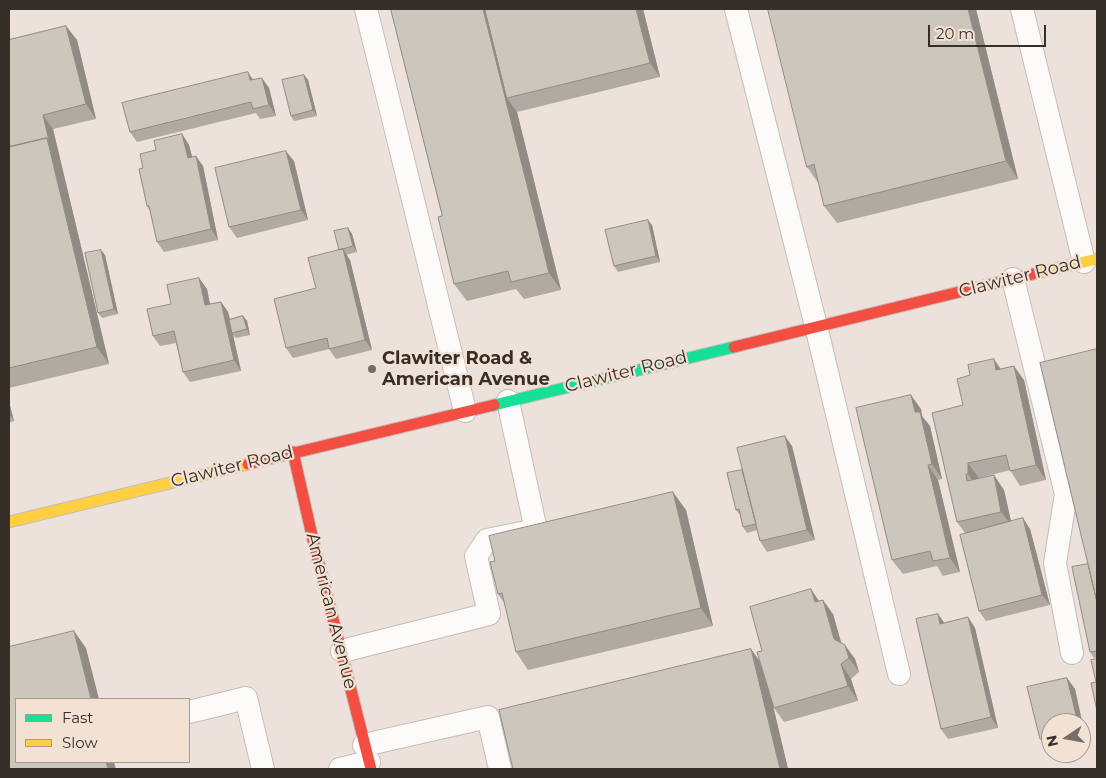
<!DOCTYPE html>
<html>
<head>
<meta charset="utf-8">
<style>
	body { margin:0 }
	#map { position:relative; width:1106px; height:778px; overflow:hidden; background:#ece2db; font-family:Montserrat,sans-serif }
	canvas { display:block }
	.frame { position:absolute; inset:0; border:10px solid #352e29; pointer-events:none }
	.legend { position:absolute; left:15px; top:698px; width:175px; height:65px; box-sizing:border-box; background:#f3e1d4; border:1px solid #a79990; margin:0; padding:6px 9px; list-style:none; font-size:15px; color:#352e29 }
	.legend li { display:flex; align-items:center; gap:10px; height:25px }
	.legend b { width:25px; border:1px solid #a79990 }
	.north { position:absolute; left:1041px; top:713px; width:50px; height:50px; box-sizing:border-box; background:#f3e1d4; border:1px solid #a79990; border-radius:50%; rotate:258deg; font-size:14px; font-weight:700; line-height:20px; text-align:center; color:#352e29 }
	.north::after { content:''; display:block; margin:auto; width:18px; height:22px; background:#756d67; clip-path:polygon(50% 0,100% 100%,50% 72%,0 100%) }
	.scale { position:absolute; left:928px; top:25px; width:118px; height:22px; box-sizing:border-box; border:2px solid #352e29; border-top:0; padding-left:6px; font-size:15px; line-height:18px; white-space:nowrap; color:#352e29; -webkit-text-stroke:4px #f3e1d4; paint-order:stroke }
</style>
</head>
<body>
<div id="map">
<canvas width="1106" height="778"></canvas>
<div class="frame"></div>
<ul class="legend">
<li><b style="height:6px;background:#16e098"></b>Fast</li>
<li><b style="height:6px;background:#ffcf43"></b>Slow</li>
</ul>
<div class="north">N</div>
<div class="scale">20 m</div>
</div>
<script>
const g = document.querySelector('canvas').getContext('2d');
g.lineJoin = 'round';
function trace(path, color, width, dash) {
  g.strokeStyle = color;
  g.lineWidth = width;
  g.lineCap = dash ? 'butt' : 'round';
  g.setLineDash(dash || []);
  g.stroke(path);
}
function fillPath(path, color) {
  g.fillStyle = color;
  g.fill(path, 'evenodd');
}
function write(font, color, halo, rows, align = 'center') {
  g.font = font + ' Montserrat,sans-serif';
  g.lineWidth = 4.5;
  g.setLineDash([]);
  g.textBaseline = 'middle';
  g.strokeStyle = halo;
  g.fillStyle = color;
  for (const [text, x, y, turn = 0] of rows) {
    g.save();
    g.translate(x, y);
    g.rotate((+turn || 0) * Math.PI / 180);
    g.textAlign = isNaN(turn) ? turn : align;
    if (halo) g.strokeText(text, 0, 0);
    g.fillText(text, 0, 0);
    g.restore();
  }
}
const lane = new Path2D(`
	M 366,9 L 465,411
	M 736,9 L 816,326 L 899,674
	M 1022,9 L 1084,262
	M 1013,279 L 1066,494 L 1055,563 L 1072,653
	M 342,651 L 489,614 L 476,556 L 487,540 L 536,530 L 508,401
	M 189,712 L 246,698 L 263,769
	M 364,745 L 488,717 L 500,769
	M 340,769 L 369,762`);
const fast = new Path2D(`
	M 494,405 L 734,347`);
const slow = new Path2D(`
	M 1033,274 L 1097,259
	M 9,522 L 248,464`);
const jam = new Path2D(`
	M 734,347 L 1033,274
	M 293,452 L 313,540 L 371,769
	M 248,464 L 494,405`);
trace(lane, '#c5bdb7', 24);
trace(fast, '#c5bdb7', 13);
trace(slow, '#c5bdb7', 13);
trace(jam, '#c5bdb7', 13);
trace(lane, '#fcfbfa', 22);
trace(fast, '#16e098', 11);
trace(slow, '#ffcf43', 11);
trace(jam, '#f24e42', 11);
fillPath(new Path2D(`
	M 391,9 L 643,9 L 660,77 L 517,112 L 561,290 L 524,299 L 516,289 L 467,301 L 454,284 L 442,216 Z
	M 976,9 L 1018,179 L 837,223 L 824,206 L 819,184 L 807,167 Z
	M 66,26 L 77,40 L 96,119 L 53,129 L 109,364 L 9,388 L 9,40 Z
	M 304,75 L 308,80 L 317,116 L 294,121 L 291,116 Z
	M 253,80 L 269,88 L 276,116 L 260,119 L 256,113 L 137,142 L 130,132 Z
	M 182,134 L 189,145 L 192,157 L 203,166 L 218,240 L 164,252 L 157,242 L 150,211 L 147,206 L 156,150 Z
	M 294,161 L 308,220 L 237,238 L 229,227 Z
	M 652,225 L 660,262 L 618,272 L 614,266 Z
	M 348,228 L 352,234 L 357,252 L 346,255 L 350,260 L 372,350 L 336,359 L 329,349 L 293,358 L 286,348 L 316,288 L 339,250 Z
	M 105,255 L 118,314 L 102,318 L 98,313 Z
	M 199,278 L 207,289 L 210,304 L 221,302 L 228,312 L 230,319 L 243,316 L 247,321 L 250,335 L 236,338 L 233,335 L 241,371 L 190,382 L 183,372 L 176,343 L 160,346 L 153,336 L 171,304 Z
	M 1097,349 L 1097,657 L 1094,658 L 1090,652 L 1088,564 Z
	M 1000,369 L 1024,380 L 1046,480 L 1020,486 L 1010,470 L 979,478 L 1004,490 L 1011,521 L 1030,529 L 1050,605 L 986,621 L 979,611 L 965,533 L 957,522 L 963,405 Z
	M 9,402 L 14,421 L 9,423 Z
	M 921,409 L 922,416 L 930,426 L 942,479 L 938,480 L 960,572 L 943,576 L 937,566 L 903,574 L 892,560 Z
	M 792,446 L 815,540 L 767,552 L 760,541 L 757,530 L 747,533 L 743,527 L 740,515 L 736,510 L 742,470 Z
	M 686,510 L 713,626 L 528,670 L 516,652 L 505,604 L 498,594 Z
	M 819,601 L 833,614 L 841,642 L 855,659 L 859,672 L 851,679 L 858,701 L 784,722 L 774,708 L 771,699 L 788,769 L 513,769 L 760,662 L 762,651 Z
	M 938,614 L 944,623 L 968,617 L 975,628 L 998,728 L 948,739 L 941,729 Z
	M 1067,678 L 1075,689 L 1086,740 L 1081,742 L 1081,723 L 1051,723 L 1051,748 L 1047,749 L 1040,739 Z`), '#b0aaa2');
fillPath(new Path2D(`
	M 483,9 L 491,9 L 507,98 L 517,112 L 561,290 L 549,273 Z
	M 636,9 L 643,9 L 660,77 L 650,63 Z
	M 968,9 L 976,9 L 1018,179 L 1006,161 Z
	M 66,26 L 77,40 L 96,119 L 86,104 Z
	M 248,72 L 255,83 L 250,80 Z
	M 304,75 L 308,80 L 317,116 L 313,110 Z
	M 262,78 L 269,88 L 276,116 L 269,105 Z
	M 43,115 L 53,129 L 109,364 L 97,347 L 47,138 Z
	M 182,134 L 189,145 L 195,168 L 188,158 Z
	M 286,151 L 294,161 L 308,220 L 301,210 Z
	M 196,156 L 203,166 L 218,240 L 211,229 Z
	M 648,220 L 652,225 L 660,262 L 656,256 Z
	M 348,228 L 352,234 L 357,252 L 353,246 Z
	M 343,249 L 350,260 L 372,350 L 365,340 Z
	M 101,250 L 105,255 L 118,314 L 114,309 Z
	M 199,278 L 207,289 L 212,316 L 205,305 Z
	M 221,302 L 228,312 L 233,332 L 232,333 L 233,335 L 241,371 L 234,360 Z
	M 243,316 L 247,321 L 250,335 L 247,329 Z
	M 994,359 L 1004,374 L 996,370 Z
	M 1014,366 L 1024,380 L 1046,480 L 1036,465 Z
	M 911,395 L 921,409 L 922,416 L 930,426 L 942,479 L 932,464 L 915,412 Z
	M 9,402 L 14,421 L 9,414 Z
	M 785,436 L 792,446 L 815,540 L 807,530 Z
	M 968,463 L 979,478 L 978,488 L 968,474 Z
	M 928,465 L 938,480 L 960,572 L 950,558 Z
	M 994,475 L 1004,490 L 1012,526 L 1001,512 Z
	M 673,492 L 686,510 L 713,626 L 701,608 Z
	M 1023,518 L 1030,529 L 1050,605 L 1042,595 Z
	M 811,589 L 821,604 L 815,602 Z
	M 823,600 L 833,614 L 844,653 L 834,639 Z
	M 938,614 L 945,624 L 940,624 Z
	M 968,617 L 975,628 L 998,728 L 991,717 Z
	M 74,631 L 86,648 L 99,699 L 91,699 Z
	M 845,645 L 855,659 L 859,672 L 849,658 Z
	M 751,649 L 764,667 L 788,769 L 780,769 Z
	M 841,664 L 851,679 L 858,701 L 848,686 Z
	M 1067,678 L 1075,689 L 1086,740 L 1081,733 L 1081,723 L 1078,723 Z
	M 106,762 L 114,762 L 116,769 L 108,769 Z`), '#908b84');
const building = new Path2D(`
	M 391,9 L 483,9 L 549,273 L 511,282 L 508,271 L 454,284 L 438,217 L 442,216 Z
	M 485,9 L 636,9 L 650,63 L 507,98 Z
	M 768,9 L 968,9 L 1006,161 L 824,206 L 814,164 L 807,167 Z
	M 66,26 L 86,104 L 43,115 L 49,141 L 47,138 L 9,147 L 9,40 Z
	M 248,72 L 250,80 L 262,78 L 269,105 L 253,109 L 251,102 L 130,132 L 122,103 Z
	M 304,75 L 313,110 L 291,116 L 282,80 Z
	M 182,134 L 188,158 L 196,156 L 211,229 L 157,242 L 149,206 L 147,206 L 139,169 L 143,168 L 140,154 L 156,150 L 154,141 Z
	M 47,138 L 97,347 L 9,368 L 9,147 Z
	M 286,151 L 301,210 L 229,227 L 215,168 Z
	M 648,220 L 656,256 L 614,266 L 605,230 Z
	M 348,228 L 353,246 L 339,250 L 334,231 Z
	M 343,249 L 365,340 L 329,349 L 327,338 L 286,348 L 274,299 L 316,288 L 308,258 Z
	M 101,250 L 114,309 L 98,313 L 85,253 Z
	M 199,278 L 205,305 L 221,302 L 234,360 L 183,372 L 174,331 L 153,336 L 147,309 L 171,304 L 167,285 Z
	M 243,316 L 247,329 L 232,333 L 229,320 Z
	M 1097,349 L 1097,602 L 1040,363 Z
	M 994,359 L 996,370 L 1014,366 L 1036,465 L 1010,471 L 1006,455 L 968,463 L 968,474 L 966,474 L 967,481 L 994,475 L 1001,512 L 957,522 L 932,413 L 963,405 L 957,379 L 970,375 L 968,365 Z
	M 911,395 L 915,412 L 920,412 L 932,464 L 928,465 L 950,558 L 933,561 L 930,551 L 892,560 L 856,408 Z
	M 785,436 L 807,530 L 760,541 L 737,448 Z
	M 742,470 L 756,524 L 743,527 L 739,509 L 736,510 L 727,473 Z
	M 673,492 L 701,608 L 516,652 L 502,593 L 498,594 L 490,562 L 495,561 L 489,536 Z
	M 1023,518 L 1042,595 L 979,611 L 960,535 Z
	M 1088,564 L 1097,602 L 1097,651 L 1090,652 L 1072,567 Z
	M 811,589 L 815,602 L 823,600 L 834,639 L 845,645 L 849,658 L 841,664 L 848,686 L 774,708 L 757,652 L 762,651 L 750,607 Z
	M 938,614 L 940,624 L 968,617 L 991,717 L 941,729 L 916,619 Z
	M 74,631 L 91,699 L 16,699 L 16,762 L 106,762 L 108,769 L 9,769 L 9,647 Z
	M 751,649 L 780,769 L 513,769 L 499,710 Z
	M 1097,659 L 1097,711 L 1091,683 L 1096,682 L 1091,660 Z
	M 1067,678 L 1078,723 L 1051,723 L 1051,736 L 1040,739 L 1027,687 Z`);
fillPath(building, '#cdc6bc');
trace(building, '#908b84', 1);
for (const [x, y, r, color] of [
	[372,369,5,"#756d67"]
]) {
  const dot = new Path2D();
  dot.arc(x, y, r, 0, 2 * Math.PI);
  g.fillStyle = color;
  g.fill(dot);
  trace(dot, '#f3e1d4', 2);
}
write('18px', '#352e29', '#f3e1d4', [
	["Clawiter Road",1020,277,-14],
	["Clawiter Road",626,372,-14],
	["Clawiter Road",232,467,-14],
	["American Avenue",331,611,76]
]);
write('bold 18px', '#352e29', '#f3e1d4', [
	["Clawiter Road &",382,359],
	["American Avenue",382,380]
], 'left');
</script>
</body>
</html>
